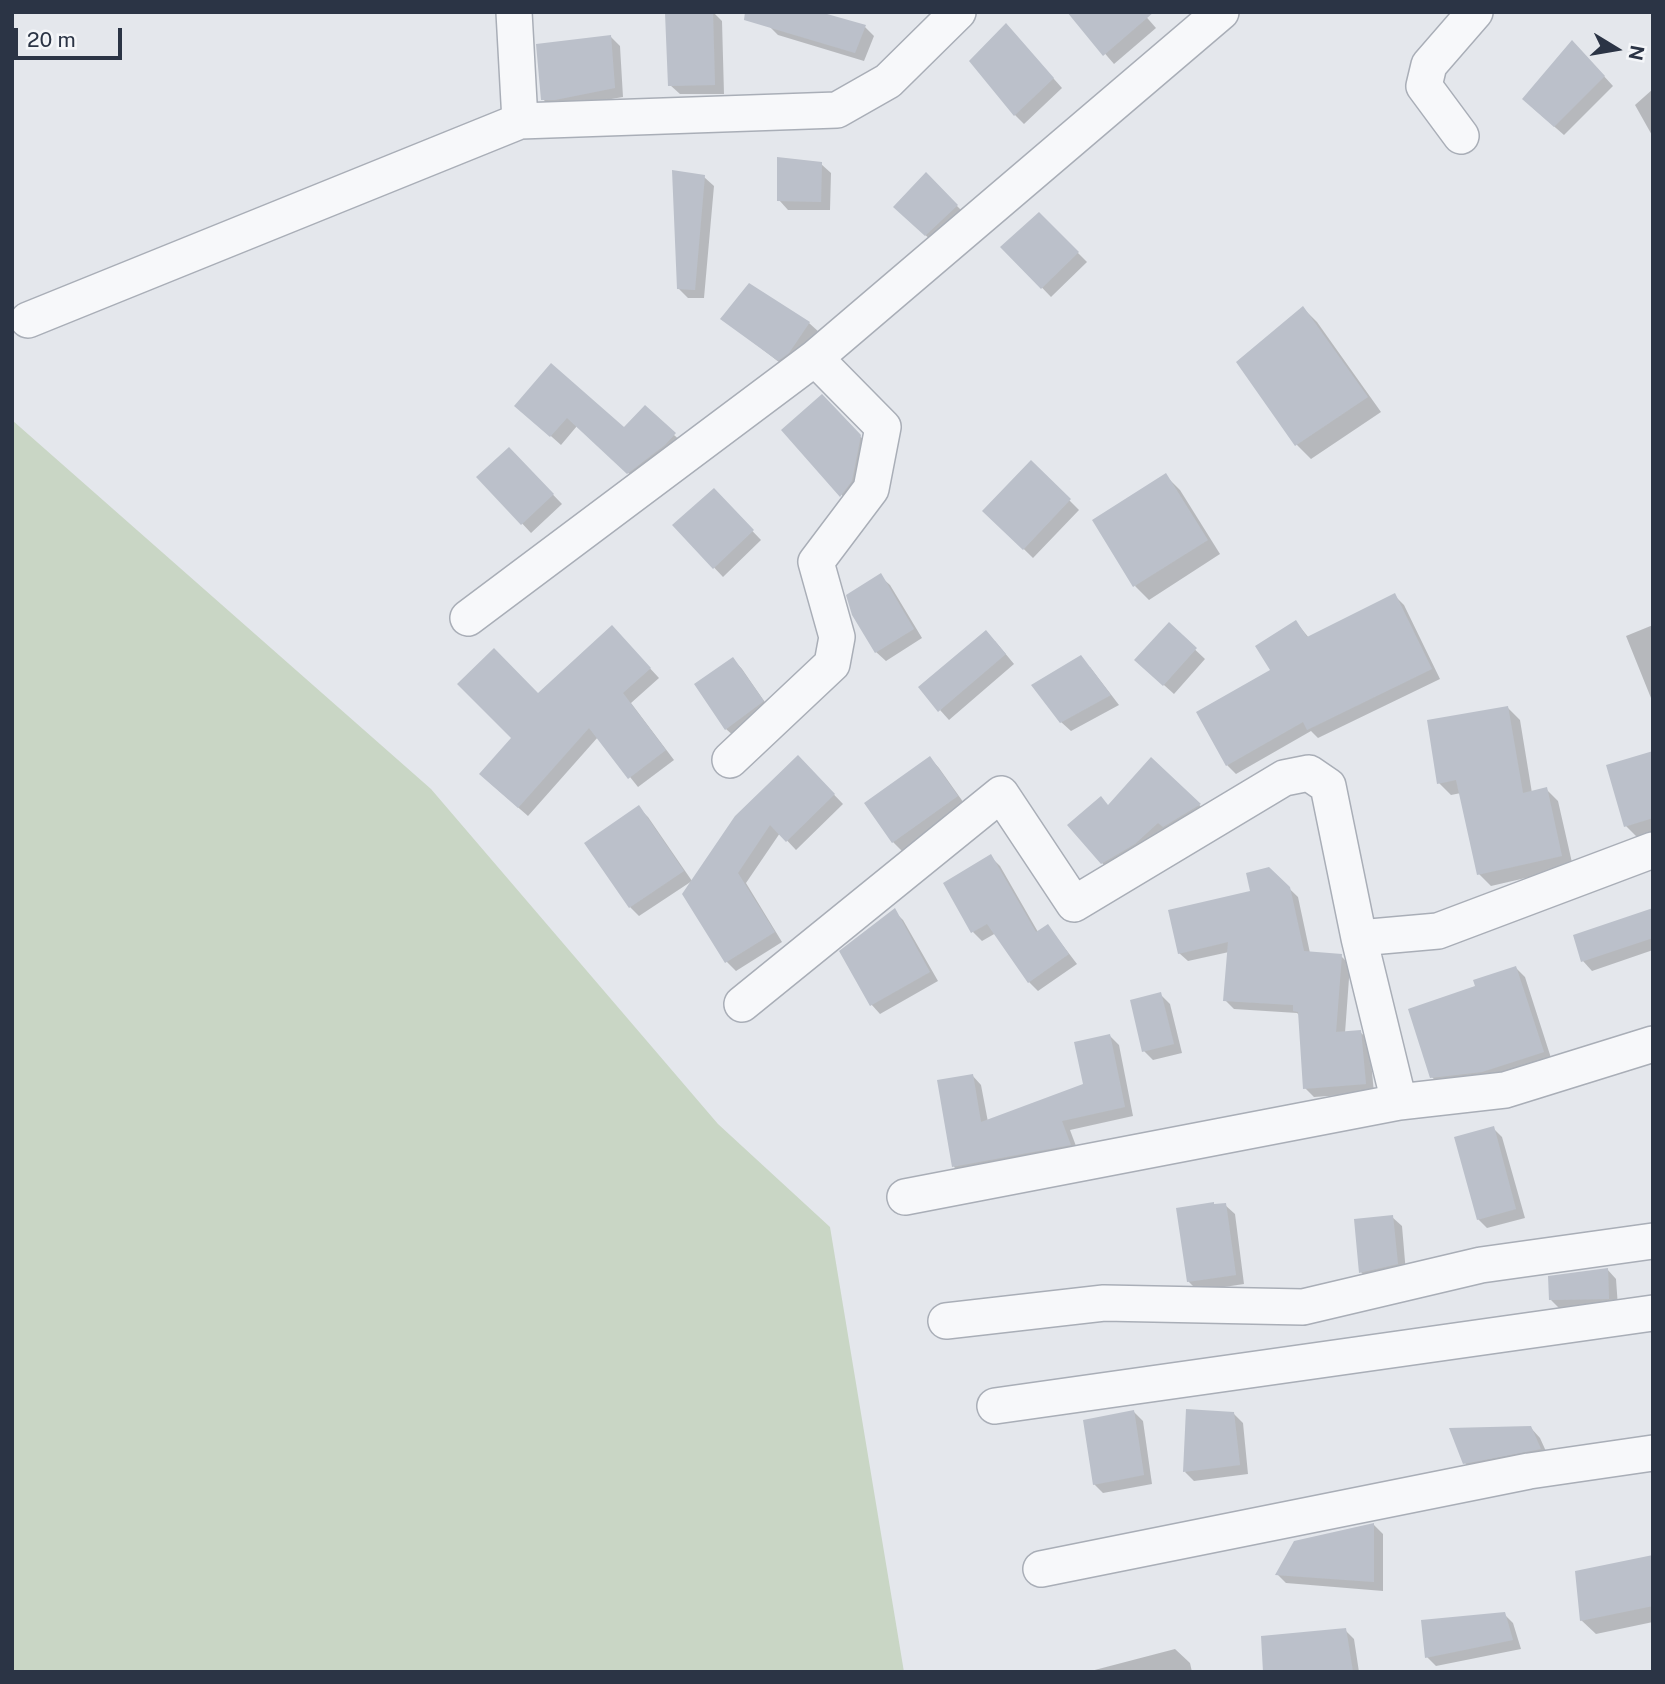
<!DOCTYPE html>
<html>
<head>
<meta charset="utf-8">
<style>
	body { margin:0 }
	#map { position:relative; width:1665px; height:1684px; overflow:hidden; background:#e4e7ec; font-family:"Public Sans",sans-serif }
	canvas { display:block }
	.frame { position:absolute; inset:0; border:14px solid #2b3445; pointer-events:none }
	.north { position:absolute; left:1581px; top:14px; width:70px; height:70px; -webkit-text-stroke:5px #f4f6f9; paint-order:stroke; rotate:101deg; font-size:19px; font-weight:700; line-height:28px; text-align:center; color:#2b3445 }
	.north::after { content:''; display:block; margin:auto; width:24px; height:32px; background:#2b3445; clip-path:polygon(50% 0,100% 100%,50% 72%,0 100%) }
	.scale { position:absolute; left:14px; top:28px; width:108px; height:32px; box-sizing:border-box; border:4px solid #2b3445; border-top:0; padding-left:9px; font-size:21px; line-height:24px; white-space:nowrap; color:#2b3445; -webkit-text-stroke:5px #f4f6f9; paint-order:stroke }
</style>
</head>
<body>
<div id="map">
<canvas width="1665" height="1684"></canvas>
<div class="frame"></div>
<div class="north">N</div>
<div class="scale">20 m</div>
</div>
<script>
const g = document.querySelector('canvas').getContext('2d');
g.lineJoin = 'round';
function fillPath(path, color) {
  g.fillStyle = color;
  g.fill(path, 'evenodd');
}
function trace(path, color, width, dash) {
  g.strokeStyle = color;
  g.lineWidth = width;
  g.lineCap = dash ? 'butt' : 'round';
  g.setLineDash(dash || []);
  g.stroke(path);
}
fillPath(new Path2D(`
	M 12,420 L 431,789 L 718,1124 L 830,1227 L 904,1672 L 12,1672 Z`), '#c9d6c5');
fillPath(new Path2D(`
	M 713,12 L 722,21 L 724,94 L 680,94 L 670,85 Z
	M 1069,12 L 1142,12 L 1156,28 L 1114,64 Z
	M 769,26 L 865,27 L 874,36 L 864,61 L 778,35 Z
	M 1015,35 L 1062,88 L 1024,124 L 1015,115 Z
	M 611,37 L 620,46 L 623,97 L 552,109 L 543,99 Z
	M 1581,51 L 1613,86 L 1564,135 L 1533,108 Z
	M 1653,89 L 1653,137 L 1635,105 Z
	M 821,164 L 831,173 L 830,210 L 788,210 L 779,200 Z
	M 926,175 L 966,215 L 935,244 L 905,216 Z
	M 704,177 L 714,186 L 704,298 L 688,298 L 679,289 Z
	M 1039,214 L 1087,262 L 1051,297 L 1003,247 Z
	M 750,285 L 809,323 L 819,332 L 788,369 L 723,319 Z
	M 1303,308 L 1317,322 L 1381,412 L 1311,459 L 1297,445 Z
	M 516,405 L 624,430 L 674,435 L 684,444 L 638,482 L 577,426 L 561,445 Z
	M 831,405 L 869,446 L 850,504 L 783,430 Z
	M 509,449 L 562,504 L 531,533 L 479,477 Z
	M 1031,462 L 1079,510 L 1033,558 L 985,511 Z
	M 1166,476 L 1180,490 L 1220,554 L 1149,600 L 1135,586 Z
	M 714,491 L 761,540 L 723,577 L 674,525 Z
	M 880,576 L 890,585 L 922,638 L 886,661 L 876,652 Z
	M 1394,595 L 1404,605 L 1440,679 L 1318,738 L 1311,731 L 1236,774 L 1227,765 L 1296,622 L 1309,638 Z
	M 1169,625 L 1205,659 L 1174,694 L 1146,669 Z
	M 1653,625 L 1653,703 L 1626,636 Z
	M 621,637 L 659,678 L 631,703 L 674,760 L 638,787 L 598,737 L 528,816 L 490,783 L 513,738 L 538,696 Z
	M 995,641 L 1014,664 L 949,720 L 940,710 Z
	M 733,659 L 742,669 L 771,711 L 736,738 L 726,729 Z
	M 1090,667 L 1119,705 L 1071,731 L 1061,722 Z
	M 1508,708 L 1520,720 L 1532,793 L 1546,789 L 1558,801 L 1573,867 L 1491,886 L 1479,874 L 1461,793 L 1451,795 L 1439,783 Z
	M 1653,753 L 1653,835 L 1639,839 L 1626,826 Z
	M 798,757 L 843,804 L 796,850 L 780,833 L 746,883 L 782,942 L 736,971 L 727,962 L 684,894 Z
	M 930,758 L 939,768 L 966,806 L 903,852 L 893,842 L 866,804 Z
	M 1151,760 L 1209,814 L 1112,872 L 1102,863 L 1109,806 Z
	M 638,807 L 648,817 L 692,881 L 639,916 L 630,907 L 586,843 Z
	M 991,857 L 1000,866 L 1038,932 L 1048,926 L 1077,964 L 1038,991 L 1029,982 L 996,933 L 982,941 L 973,932 Z
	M 1269,869 L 1298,897 L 1310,953 L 1341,956 L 1350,965 L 1345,1033 L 1360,1032 L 1369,1040 L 1374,1093 L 1314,1097 L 1305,1088 L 1300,1016 L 1297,1013 L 1234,1009 L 1225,1000 L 1229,952 L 1188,961 L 1179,953 L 1252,893 Z
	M 1653,910 L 1653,950 L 1592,971 L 1583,961 Z
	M 894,911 L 903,920 L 938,981 L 880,1014 L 871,1004 Z
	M 1516,968 L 1525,977 L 1552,1061 L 1492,1081 L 1441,1087 L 1432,1077 L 1478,987 Z
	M 1160,994 L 1170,1004 L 1182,1053 L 1153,1060 L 1144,1051 Z
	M 1110,1036 L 1119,1045 L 1133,1116 L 1070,1130 L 1079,1154 L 963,1176 L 954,1167 L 972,1075 L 981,1085 L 988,1122 L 1085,1085 Z
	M 1493,1128 L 1502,1137 L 1525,1218 L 1487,1228 L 1478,1219 Z
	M 1225,1205 L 1235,1214 L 1244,1284 L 1198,1291 L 1188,1281 Z
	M 1392,1217 L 1402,1226 L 1406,1273 L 1370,1282 L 1361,1272 Z
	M 1607,1269 L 1616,1279 L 1618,1307 L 1560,1309 L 1551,1300 Z
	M 1134,1412 L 1143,1421 L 1152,1484 L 1103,1493 L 1094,1484 Z
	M 1233,1413 L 1243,1423 L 1248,1474 L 1194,1481 L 1185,1472 Z
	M 1531,1428 L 1540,1438 L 1549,1458 L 1474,1472 L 1465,1463 Z
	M 1374,1525 L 1383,1534 L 1383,1591 L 1286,1583 L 1277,1574 Z
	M 1653,1556 L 1653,1622 L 1596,1634 L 1581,1620 Z
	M 1504,1614 L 1513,1623 L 1521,1649 L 1436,1666 L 1427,1657 Z
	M 1345,1630 L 1354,1639 L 1359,1672 L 1264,1672 Z
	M 1175,1649 L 1190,1663 L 1192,1672 L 1087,1672 Z`), '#0003');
fillPath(new Path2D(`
	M 713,12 L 715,85 L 668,86 L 665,13 Z
	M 745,12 L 820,12 L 866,25 L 855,53 L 744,20 Z
	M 1067,12 L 1154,12 L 1103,56 Z
	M 1006,23 L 1054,78 L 1014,116 L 969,61 Z
	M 611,35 L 615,88 L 555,100 L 541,100 L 536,44 Z
	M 1572,40 L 1605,76 L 1554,127 L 1522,99 Z
	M 777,157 L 822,162 L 821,202 L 777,201 Z
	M 672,170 L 705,175 L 695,290 L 677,289 Z
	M 926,172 L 958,205 L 925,236 L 893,207 Z
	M 1039,212 L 1079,252 L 1041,289 L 1000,247 Z
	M 749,283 L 810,322 L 789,353 L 778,361 L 720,319 Z
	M 1303,306 L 1368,397 L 1295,446 L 1236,362 Z
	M 551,363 L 624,427 L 645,405 L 676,433 L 665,445 L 627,474 L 567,418 L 550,437 L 514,406 Z
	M 822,394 L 861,435 L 852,481 L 840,497 L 781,430 Z
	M 509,447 L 554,494 L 521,525 L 476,477 Z
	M 1031,460 L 1071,499 L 1023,550 L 982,511 Z
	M 1166,473 L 1208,540 L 1133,587 L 1092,520 Z
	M 714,488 L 754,530 L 713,569 L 672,525 Z
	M 881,573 L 914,629 L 875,653 L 852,615 L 846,595 Z
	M 1395,593 L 1432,669 L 1307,730 L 1303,722 L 1226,766 L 1196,712 L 1270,670 L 1255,646 L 1296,620 L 1307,637 Z
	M 1169,622 L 1197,648 L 1163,686 L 1134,660 Z
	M 612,625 L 651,668 L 623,693 L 666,750 L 628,779 L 589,728 L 518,808 L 479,774 L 511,738 L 457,684 L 494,648 L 538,693 Z
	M 986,630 L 1006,654 L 938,712 L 918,687 Z
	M 1081,655 L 1111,695 L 1060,723 L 1031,685 Z
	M 733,657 L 764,701 L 725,730 L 694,684 Z
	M 1508,706 L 1523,793 L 1547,787 L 1562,856 L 1477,875 L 1456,780 L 1437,784 L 1427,720 Z
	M 1653,751 L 1653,818 L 1624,827 L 1606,765 Z
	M 798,755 L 835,794 L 786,842 L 770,825 L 738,873 L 775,932 L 725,963 L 682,894 L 735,816 Z
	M 930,756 L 958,796 L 892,843 L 864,803 Z
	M 1151,757 L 1201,804 L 1163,827 L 1158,823 L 1135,844 L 1101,864 L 1067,825 L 1101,796 L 1108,805 Z
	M 639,805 L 684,871 L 629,908 L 584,843 Z
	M 991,854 L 1036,932 L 1048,924 L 1069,954 L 1028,983 L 987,924 L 971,933 L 943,883 Z
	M 1269,867 L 1290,887 L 1304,951 L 1342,954 L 1336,1032 L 1361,1030 L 1366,1084 L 1303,1089 L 1298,1012 L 1293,1011 L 1293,1005 L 1223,1001 L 1228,942 L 1178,954 L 1168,910 L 1250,891 L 1246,873 Z
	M 895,908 L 930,972 L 870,1006 L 839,951 Z
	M 1653,908 L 1653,938 L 1581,962 L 1573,935 Z
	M 1516,966 L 1544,1052 L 1482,1072 L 1430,1078 L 1408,1009 L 1475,986 L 1473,980 Z
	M 1161,992 L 1174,1044 L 1142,1052 L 1130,1000 Z
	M 1110,1034 L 1125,1107 L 1062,1121 L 1071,1145 L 952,1167 L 937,1080 L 973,1074 L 981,1122 L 1083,1084 L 1074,1042 Z
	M 1494,1126 L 1516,1209 L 1477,1220 L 1454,1137 Z
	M 1214,1202 L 1214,1204 L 1226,1203 L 1236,1275 L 1187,1282 L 1176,1208 Z
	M 1393,1215 L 1398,1264 L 1359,1273 L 1354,1219 Z
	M 1608,1268 L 1609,1299 L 1549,1300 L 1548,1276 Z
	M 1186,1409 L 1234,1412 L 1240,1465 L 1183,1472 Z
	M 1134,1410 L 1144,1475 L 1093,1485 L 1083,1420 Z
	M 1531,1426 L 1541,1449 L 1463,1464 L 1449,1428 Z
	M 1374,1523 L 1374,1582 L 1275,1575 L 1294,1541 Z
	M 1653,1555 L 1653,1606 L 1580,1621 L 1575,1571 Z
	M 1505,1612 L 1513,1640 L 1425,1658 L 1421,1620 Z
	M 1346,1628 L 1353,1672 L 1263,1672 L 1261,1636 Z`), '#bbc0ca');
const minor = new Path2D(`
	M 514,12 L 520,121
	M 1461,136 L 1424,86 L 1429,65 L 1475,12
	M 28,320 L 520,121 L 837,110 L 888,81 L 958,12
	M 468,618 L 815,358 L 1221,12
	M 730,760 L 832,664 L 837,637 L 816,562 L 871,489 L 883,427 L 815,358
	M 742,1004 L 1001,794 L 1074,904 L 1284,778 L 1309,773 L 1328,786 L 1359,938
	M 1399,1102 L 1505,1090 L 1653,1044
	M 905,1197 L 1399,1102 L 1359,938 L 1438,931 L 1653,850
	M 946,1321 L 1104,1303 L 1303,1307 L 1481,1265 L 1653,1241
	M 995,1406 L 1653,1313
	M 1041,1569 L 1529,1471 L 1653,1453`);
trace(minor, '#a9aeb7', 38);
trace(minor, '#f7f8fa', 35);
</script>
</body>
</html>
